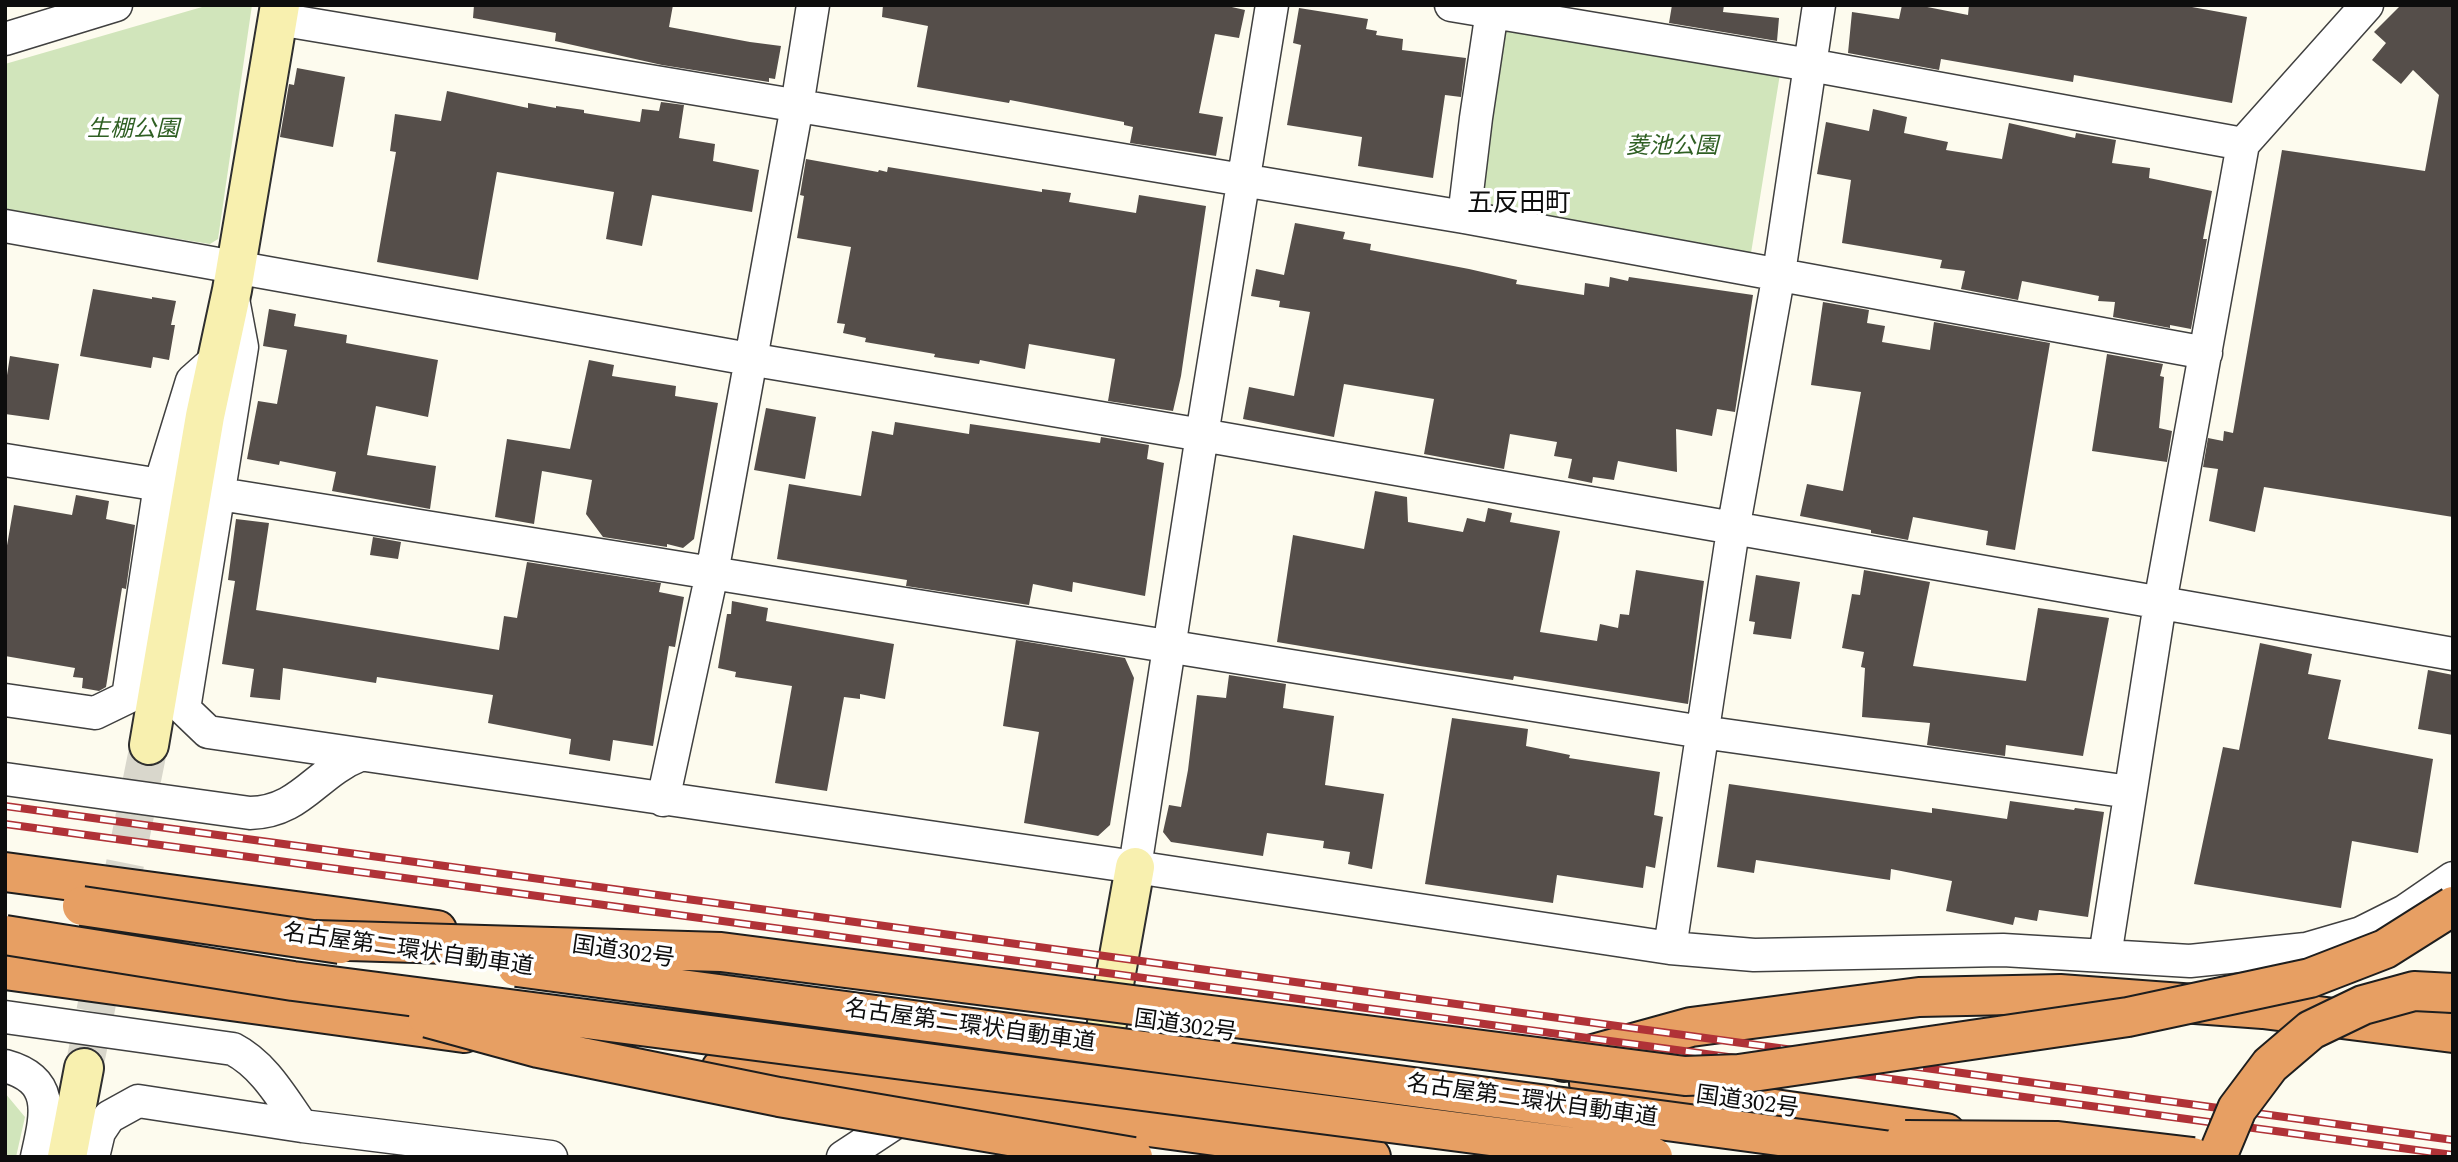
<!DOCTYPE html>
<html>
<head>
<meta charset="utf-8">
<style>
	body { margin:0 }
	#map { position:relative; width:2458px; height:1162px; overflow:hidden; background:#fdfbee; font-family:Spectral,serif }
	canvas { display:block }
	.frame { position:absolute; inset:0; border:7px solid #0d0d0d; pointer-events:none }
</style>
</head>
<body>
<div id="map">
<canvas width="2458" height="1162"></canvas>
<div class="frame"></div>
</div>
<script>
const g = document.querySelector('canvas').getContext('2d');
g.lineJoin = 'round';
function fillPath(path, color) {
  g.fillStyle = color;
  g.fill(path, 'evenodd');
}
function trace(path, color, width, dash) {
  g.strokeStyle = color;
  g.lineWidth = width;
  g.lineCap = dash ? 'butt' : 'round';
  g.setLineDash(dash || []);
  g.stroke(path);
}
function write(font, color, halo, rows, align = 'center') {
  g.font = font + ' Spectral,"Noto Sans JP",serif';
  g.lineWidth = 7;
  g.setLineDash([]);
  g.textBaseline = 'middle';
  g.strokeStyle = halo;
  g.fillStyle = color;
  for (const [text, x, y, turn = 0] of rows) {
    g.save();
    g.translate(x, y);
    g.rotate((+turn || 0) * Math.PI / 180);
    g.textAlign = isNaN(turn) ? turn : align;
    if (halo) g.strokeText(text, 0, 0);
    g.fillText(text, 0, 0);
    g.restore();
  }
}
fillPath(new Path2D(`
	M 209,5 L 252,5 L 218,239 L 210,244 L 5,211 L 5,64 Z
	M 1499,28 L 1780,74 L 1751,253 L 1472,206 Z
	M 5,1093 L 25,1117 L 16,1157 L 5,1157 Z`), '#d1e5bb');
fillPath(new Path2D(`
	M 474,5 L 673,5 L 669,27 L 750,42 L 781,46 L 775,79 L 769,78 L 769,82 L 662,65 L 555,41 L 556,33 L 473,18 Z
	M 883,5 L 1223,5 L 1245,10 L 1239,38 L 1215,34 L 1199,113 L 1223,117 L 1216,156 L 1130,143 L 1133,127 L 1124,125 L 1124,122 L 1010,100 L 1009,103 L 917,87 L 928,26 L 882,17 Z
	M 1672,5 L 1724,5 L 1723,12 L 1779,18 L 1777,41 L 1669,23 Z
	M 1902,5 L 1917,5 L 1968,15 L 1969,5 L 2181,5 L 2247,17 L 2232,103 L 2074,75 L 2073,82 L 1941,59 L 1939,70 L 1848,53 L 1852,12 L 1899,19 Z
	M 2401,5 L 2453,5 L 2453,517 L 2264,487 L 2255,532 L 2209,521 L 2218,469 L 2203,467 L 2208,438 L 2223,441 L 2224,431 L 2233,433 L 2282,150 L 2425,171 L 2439,95 L 2413,70 L 2401,84 L 2372,60 L 2386,43 L 2374,32 Z
	M 1299,8 L 1368,19 L 1366,29 L 1377,31 L 1376,35 L 1403,39 L 1402,50 L 1466,58 L 1461,97 L 1445,95 L 1433,178 L 1358,166 L 1362,137 L 1287,125 L 1301,45 L 1293,43 Z
	M 297,68 L 345,77 L 333,147 L 280,137 L 289,84 L 294,85 Z
	M 447,91 L 528,108 L 528,103 L 556,108 L 556,106 L 584,110 L 584,113 L 640,122 L 642,109 L 659,111 L 661,102 L 684,105 L 679,138 L 715,144 L 713,161 L 759,170 L 752,212 L 652,195 L 642,246 L 606,239 L 614,192 L 497,172 L 478,280 L 377,262 L 396,152 L 390,151 L 395,114 L 441,121 Z
	M 1873,109 L 1907,117 L 1904,133 L 1948,142 L 1946,150 L 2002,159 L 2009,123 L 2075,138 L 2076,133 L 2116,140 L 2112,163 L 2150,168 L 2149,178 L 2212,191 L 2203,239 L 2207,239 L 2191,329 L 2170,325 L 2170,328 L 2113,317 L 2115,302 L 2098,301 L 2099,296 L 2022,281 L 2018,300 L 1961,289 L 1965,271 L 1940,268 L 1942,260 L 1842,243 L 1851,180 L 1817,174 L 1826,122 L 1869,131 Z
	M 806,159 L 878,172 L 879,170 L 887,172 L 888,167 L 1042,192 L 1042,189 L 1071,193 L 1069,202 L 1136,213 L 1139,195 L 1206,206 L 1181,376 L 1173,411 L 1108,401 L 1115,359 L 1029,344 L 1025,369 L 980,360 L 979,364 L 934,357 L 935,354 L 865,342 L 866,338 L 843,333 L 845,324 L 837,323 L 851,247 L 797,238 L 804,196 L 800,195 Z
	M 1295,223 L 1345,232 L 1343,239 L 1371,244 L 1370,250 L 1469,269 L 1517,280 L 1516,284 L 1584,295 L 1585,283 L 1609,287 L 1610,277 L 1628,281 L 1629,277 L 1753,295 L 1735,412 L 1717,409 L 1712,436 L 1676,429 L 1677,472 L 1618,461 L 1614,480 L 1593,477 L 1592,483 L 1568,478 L 1572,459 L 1554,456 L 1557,442 L 1510,434 L 1504,469 L 1424,454 L 1434,399 L 1344,384 L 1334,437 L 1243,419 L 1249,387 L 1294,396 L 1310,312 L 1279,307 L 1280,301 L 1251,296 L 1256,269 L 1284,275 Z
	M 93,289 L 152,299 L 152,297 L 176,301 L 171,325 L 175,325 L 169,360 L 153,357 L 151,368 L 80,356 Z
	M 1823,302 L 1869,310 L 1867,323 L 1885,326 L 1882,342 L 1930,350 L 1934,322 L 2050,343 L 2015,550 L 1986,545 L 1988,531 L 1913,517 L 1908,540 L 1871,533 L 1871,530 L 1800,516 L 1807,484 L 1843,491 L 1861,392 L 1811,385 Z
	M 269,309 L 296,314 L 294,326 L 347,335 L 346,343 L 438,360 L 428,417 L 376,406 L 367,455 L 436,466 L 430,509 L 332,491 L 336,472 L 280,461 L 279,465 L 247,459 L 258,401 L 277,404 L 287,350 L 263,346 Z
	M 2107,354 L 2163,364 L 2160,376 L 2164,377 L 2159,428 L 2172,431 L 2167,462 L 2092,451 Z
	M 10,356 L 59,364 L 49,420 L 5,414 L 5,388 Z
	M 589,360 L 614,365 L 612,376 L 676,386 L 675,396 L 718,403 L 694,539 L 683,548 L 667,544 L 667,547 L 603,537 L 586,514 L 592,480 L 542,471 L 534,524 L 495,517 L 507,439 L 570,449 Z
	M 766,408 L 816,417 L 805,479 L 754,470 Z
	M 895,422 L 969,434 L 970,424 L 1100,443 L 1101,437 L 1149,445 L 1147,459 L 1164,463 L 1145,596 L 1073,582 L 1072,592 L 1033,584 L 1029,605 L 906,586 L 907,580 L 777,559 L 789,484 L 861,496 L 872,431 L 893,435 Z
	M 1375,491 L 1407,497 L 1408,522 L 1463,532 L 1467,518 L 1485,522 L 1488,508 L 1512,513 L 1510,522 L 1560,531 L 1540,632 L 1597,641 L 1600,624 L 1618,628 L 1620,614 L 1629,615 L 1636,570 L 1704,581 L 1688,704 L 1514,676 L 1513,680 L 1420,666 L 1277,642 L 1293,535 L 1364,549 Z
	M 76,495 L 109,501 L 106,519 L 135,525 L 126,589 L 122,588 L 106,687 L 99,691 L 82,688 L 83,678 L 73,677 L 75,668 L 5,656 L 5,557 L 14,505 L 72,515 Z
	M 236,519 L 269,523 L 256,610 L 499,650 L 504,616 L 517,618 L 527,562 L 661,583 L 659,592 L 684,597 L 675,647 L 669,646 L 653,746 L 613,740 L 610,761 L 569,754 L 571,739 L 488,723 L 493,695 L 377,677 L 376,683 L 283,668 L 280,700 L 250,697 L 254,669 L 222,664 L 235,581 L 228,580 Z
	M 373,537 L 401,542 L 398,559 L 370,555 Z
	M 1864,570 L 1930,582 L 1913,666 L 2026,681 L 2038,608 L 2109,618 L 2083,756 L 2006,745 L 2005,756 L 1927,745 L 1930,723 L 1862,717 L 1865,668 L 1861,667 L 1864,652 L 1842,648 L 1852,594 L 1860,595 Z
	M 1756,575 L 1800,582 L 1791,639 L 1753,634 L 1755,622 L 1749,621 Z
	M 732,601 L 768,608 L 766,621 L 894,644 L 885,699 L 860,694 L 860,699 L 844,697 L 827,791 L 775,783 L 792,686 L 735,677 L 736,672 L 718,668 L 727,614 L 731,614 Z
	M 1016,640 L 1125,658 L 1134,678 L 1110,825 L 1098,836 L 1024,823 L 1039,732 L 1003,726 Z
	M 2260,643 L 2312,654 L 2308,674 L 2341,680 L 2328,739 L 2433,759 L 2418,853 L 2352,841 L 2341,908 L 2194,884 L 2223,747 L 2239,750 Z
	M 2428,670 L 2453,675 L 2453,735 L 2418,729 Z
	M 1229,675 L 1286,684 L 1283,708 L 1334,716 L 1325,785 L 1384,794 L 1372,869 L 1348,864 L 1350,852 L 1323,848 L 1324,841 L 1267,833 L 1263,856 L 1171,842 L 1163,832 L 1169,805 L 1181,807 L 1188,770 L 1197,695 L 1226,698 Z
	M 1452,718 L 1528,729 L 1526,746 L 1570,755 L 1569,758 L 1660,772 L 1654,815 L 1663,817 L 1655,868 L 1646,866 L 1643,888 L 1557,875 L 1553,903 L 1425,884 Z
	M 1729,784 L 1932,813 L 1932,808 L 2007,819 L 2010,801 L 2074,810 L 2075,808 L 2104,812 L 2088,917 L 2039,910 L 2037,921 L 2015,917 L 2013,925 L 1946,911 L 1952,881 L 1891,869 L 1890,880 L 1756,860 L 1754,873 L 1717,867 Z`), '#554e4a');
trace(new Path2D(`
	M 84,1068 L 149,745`), '#d9d7cc', 38, [38, 19]);
const street = new Path2D(`
	M 1451,5 L 1810,65 L 2243,144
	M 278,19 L 1464,217 L 2206,353
	M 5,39 L 116,5
	M 1464,217 L 1476,118 L 1492,11
	M 5,226 L 749,359 L 1202,435 L 2453,654
	M 233,299 L 242,347 L 184,709 L 208,732 L 1135,867 L 1670,948 L 1754,955 L 2003,950 L 2190,961 L 2306,949 L 2361,933 L 2405,911 L 2453,878
	M 5,460 L 160,485
	M 220,494 L 1702,732 L 2130,792
	M 5,700 L 95,713 L 128,697 L 160,485 L 192,381 L 219,357
	M 5,779 L 250,813 C 301,812 316,772 360,755
	M 663,800 L 712,573 L 797,106 L 813,5
	M 1135,867 L 1202,435 L 1272,5
	M 1670,948 L 1733,530 L 1779,273 L 1819,5
	M 2105,956 L 2160,603 L 2243,144 L 2367,5
	M 5,1017 L 233,1049 C 264,1065 282,1098 302,1126
	M 5,1066 C 57,1080 46,1116 37,1157
	M 93,1157 L 99,1132 L 109,1117 L 138,1101 L 302,1126 L 551,1157
	M 843,1157 L 913,1111`);
const secondary = new Path2D(`
	M 149,745 L 205,416 L 232,290 L 280,5
	M 1097,1079 L 1135,867
	M 67,1157 L 84,1068`);
const highway = new Path2D(`
	M 5,872 L 437,930
	M 5,970 L 464,1033
	M 1564,1062 L 1691,1027 L 1919,997 L 2060,994 L 2263,1009 L 2453,1033
	M 721,1069 L 1371,1157
	M 1589,1083 L 1946,1133`);
trace(street, '#404040', 35);
trace(secondary, '#2f2f2f', 42);
trace(highway, '#1e1e1e', 42);
trace(street, '#fff', 32);
trace(secondary, '#f8f0af', 38);
trace(highway, '#e79f63', 38);
const rail = new Path2D(`
	M 5,806 L 2453,1140
	M 5,824 L 2453,1155`);
trace(rail, '#b03237', 8);
trace(rail, '#fff', 5, [16]);
const highwayBridge = new Path2D(`
	M 82,906 L 340,944
	M 5,935 L 293,981 L 1653,1157
	M 315,940 L 721,952 L 1685,1076 L 1739,1074 L 2128,1017 L 2310,978 L 2385,949 L 2453,906
	M 517,967 L 1936,1157
	M 428,1018 L 538,1048 L 779,1097 L 1133,1157
	M 1905,1140 L 2058,1141 L 2193,1157
	M 2217,1157 L 2237,1109 L 2270,1065 L 2311,1030 L 2363,1005 L 2414,991 L 2453,993`);
trace(highwayBridge, '#1e1e1e', 42, []);
trace(highwayBridge, '#e79f63', 38);
write('italic 23px', '#2f5f23', '#fff', [
	["生棚公園",133,131],
	["菱池公園",1672,148]
]);
write('23px', '#0d0d0d', '#fff', [
	["名古屋第二環状自動車道",408,952,8],
	["国道302号",623,954,8],
	["名古屋第二環状自動車道",970,1028,8],
	["国道302号",1185,1028,8],
	["名古屋第二環状自動車道",1532,1103,8],
	["国道302号",1747,1104,8]
]);
write('26px', '#0d0d0d', '#fff', [
	["五反田町",1519,206]
]);
</script>
</body>
</html>
